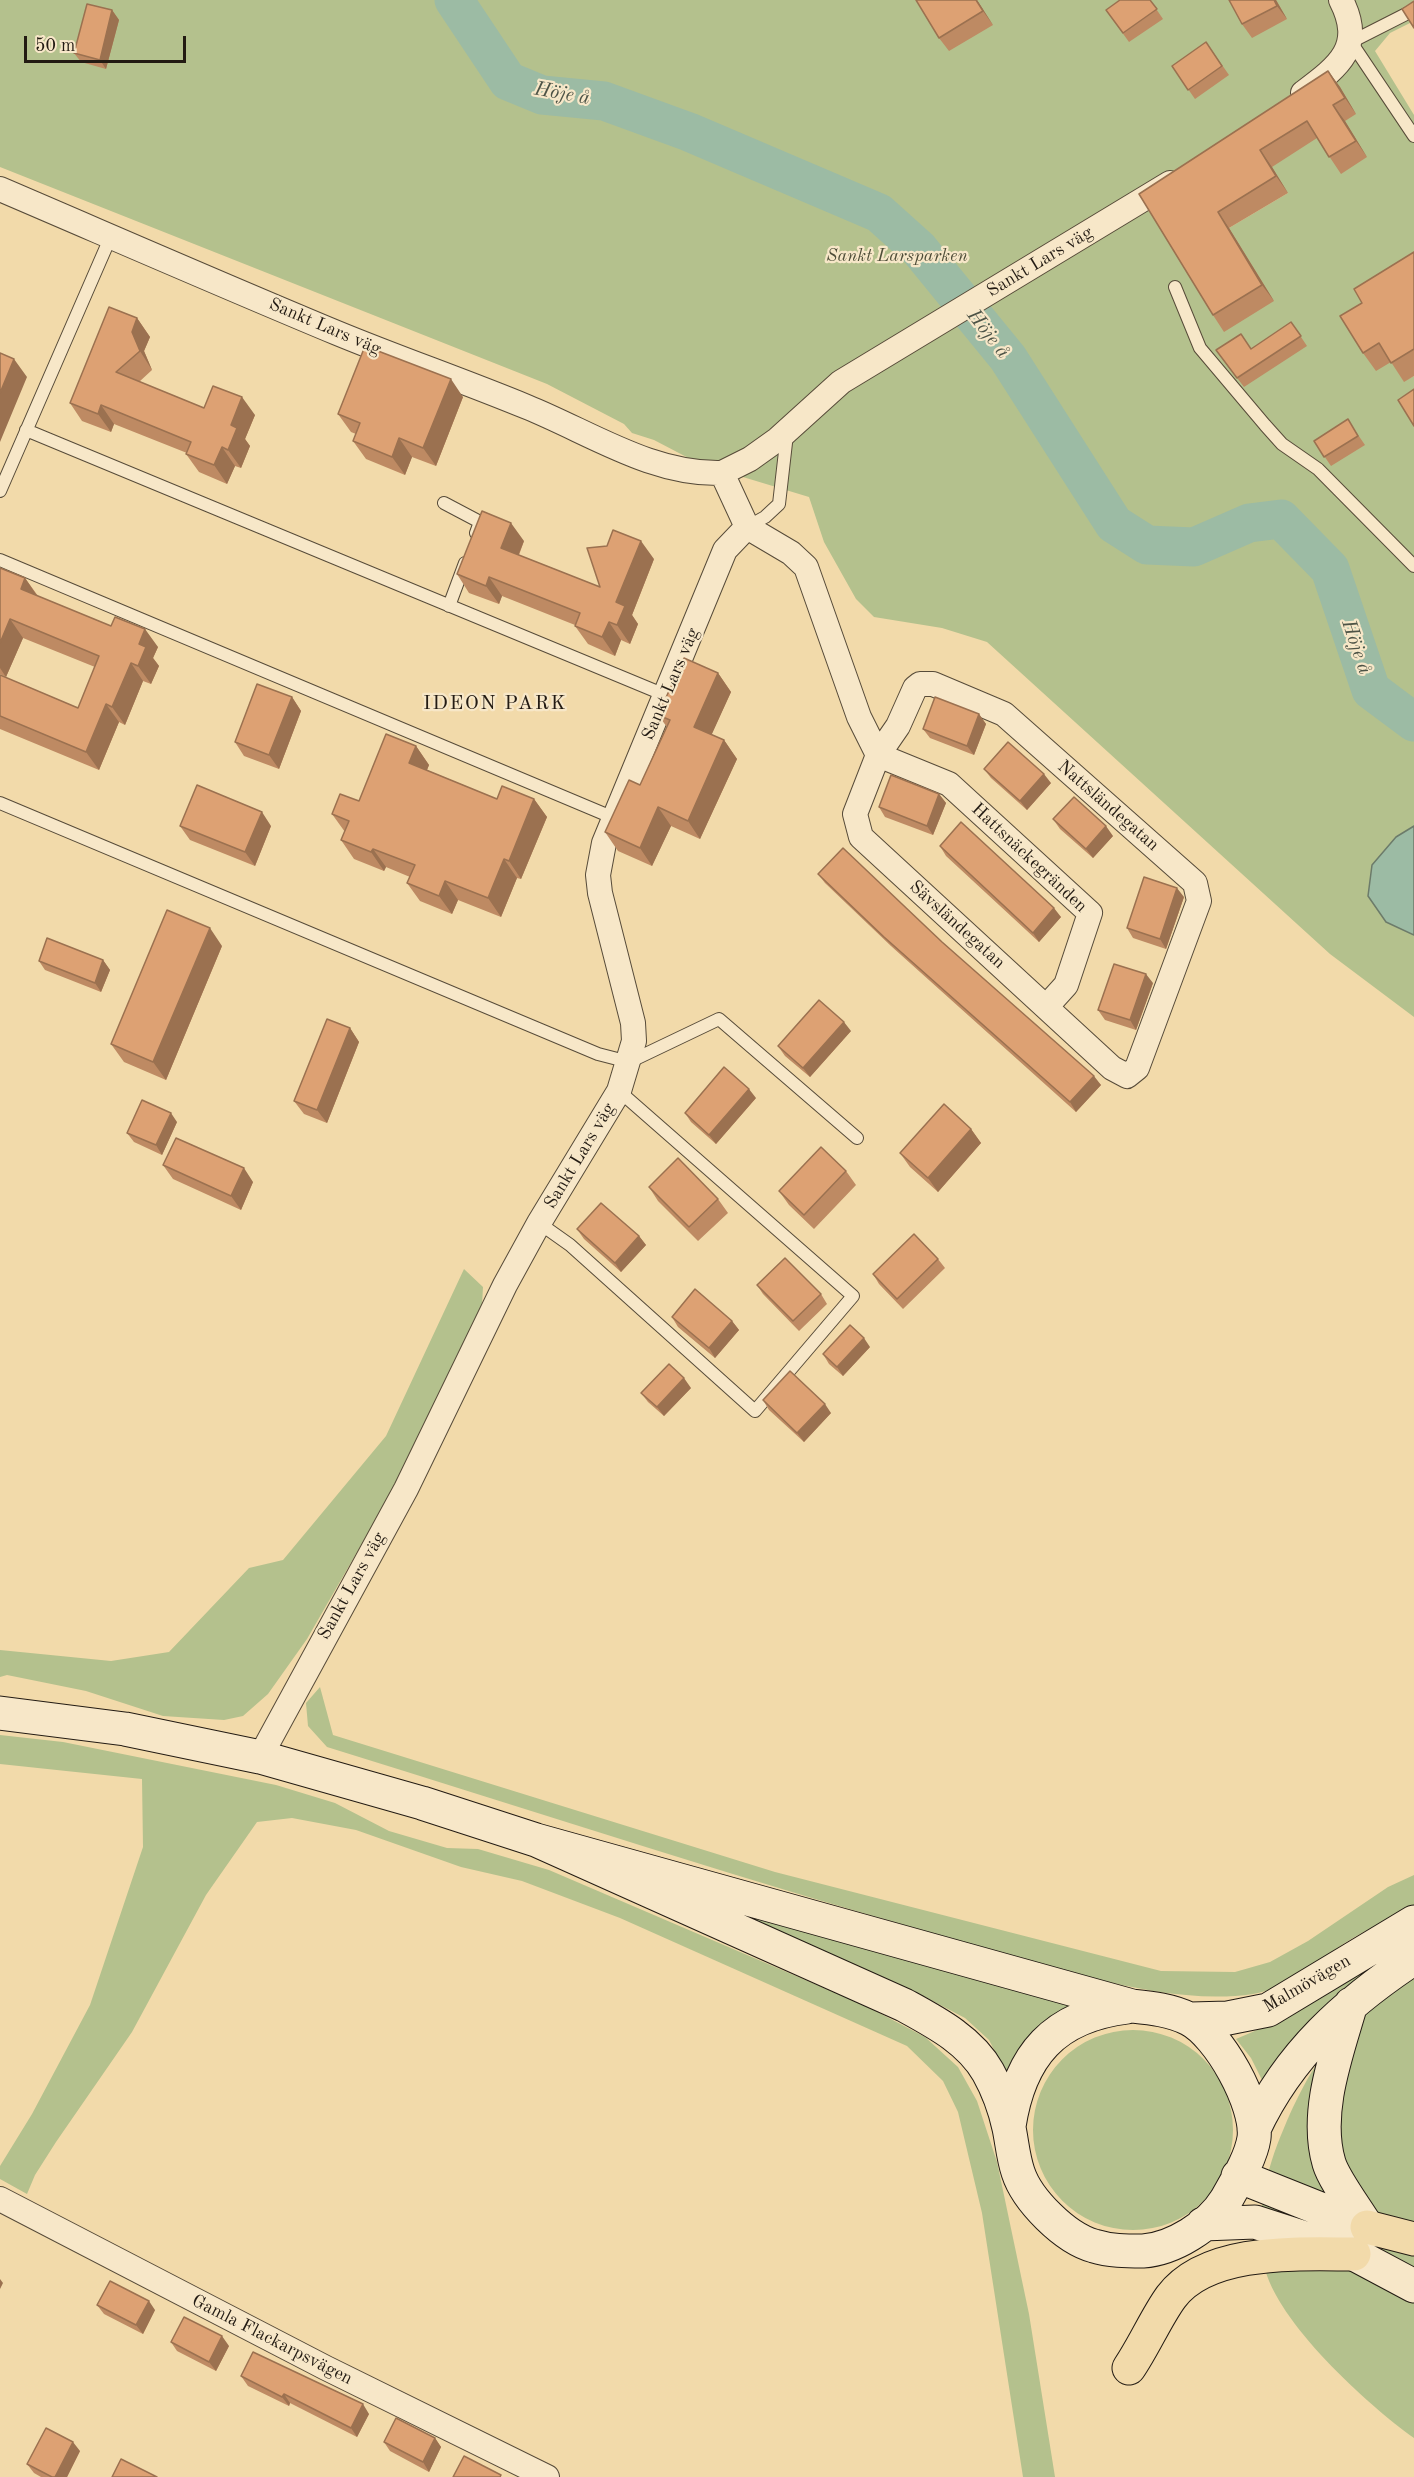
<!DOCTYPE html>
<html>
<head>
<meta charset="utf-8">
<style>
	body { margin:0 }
	#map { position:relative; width:1414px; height:2477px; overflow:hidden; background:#f2daaa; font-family:"Old Standard TT",serif }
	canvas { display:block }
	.scale { position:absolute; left:24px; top:36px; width:162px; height:27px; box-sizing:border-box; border:3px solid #231b13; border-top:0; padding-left:8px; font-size:18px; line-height:21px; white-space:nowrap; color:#231b13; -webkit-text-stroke:4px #f7e7c8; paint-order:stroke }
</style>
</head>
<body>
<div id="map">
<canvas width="1414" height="2477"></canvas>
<div class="scale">50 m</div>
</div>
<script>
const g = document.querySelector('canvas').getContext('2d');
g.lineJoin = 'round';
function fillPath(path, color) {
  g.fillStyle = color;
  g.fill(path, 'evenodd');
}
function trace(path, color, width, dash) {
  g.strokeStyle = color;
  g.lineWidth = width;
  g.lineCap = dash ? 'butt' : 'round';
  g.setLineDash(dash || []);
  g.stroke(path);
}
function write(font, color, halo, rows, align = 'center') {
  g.font = font + ' "Old Standard TT",serif';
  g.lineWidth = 4.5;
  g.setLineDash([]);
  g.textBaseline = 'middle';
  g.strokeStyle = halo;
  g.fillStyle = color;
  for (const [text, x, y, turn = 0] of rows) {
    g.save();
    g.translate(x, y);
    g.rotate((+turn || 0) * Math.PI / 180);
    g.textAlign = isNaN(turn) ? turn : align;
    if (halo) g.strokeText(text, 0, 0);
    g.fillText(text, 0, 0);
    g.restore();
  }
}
fillPath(new Path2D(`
	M 0,0 L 1414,0 L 1414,21 L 1390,33 L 1375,51 L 1414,115 L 1414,278 L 1392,362 L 1404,381 L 1414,376 L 1414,1017 L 1330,954 L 987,642 L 942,628 L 874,617 L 856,599 L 824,542 L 809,497 L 700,464 L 654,440 L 632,433 L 624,424 L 547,384 L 0,167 ZM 1288,193 L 1229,228 L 1149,209 Z
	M 464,1269 L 483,1287 L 482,1305 L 391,1493 L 307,1639 L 268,1694 L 243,1716 L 224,1720 L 163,1716 L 86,1691 L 7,1675 L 0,1677 L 0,1650 L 111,1661 L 169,1652 L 249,1568 L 283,1560 L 386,1436 Z
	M 320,1687 L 333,1735 L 775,1872 L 1161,1971 L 1235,1972 L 1270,1962 L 1308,1941 L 1388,1887 L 1414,1875 L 1414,1907 C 1392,1918 1369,1928 1348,1941 C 1319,1959 1286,1989 1253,1994 C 1166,2007 1055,1967 971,1944 C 755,1884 541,1813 327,1747 L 308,1726 L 306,1703 Z
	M 0,1735 L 63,1742 L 276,1785 L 335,1803 L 389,1831 L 447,1848 L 478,1849 L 549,1870 L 866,2006 L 925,2037 L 958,2067 L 977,2101 L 997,2162 L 1029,2314 L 1055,2477 L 1023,2477 L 982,2213 L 958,2112 L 943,2081 L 907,2046 L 620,1918 L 522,1881 L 461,1867 L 356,1830 L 292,1818 L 257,1822 L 206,1895 L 132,2032 L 56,2142 L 35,2175 L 27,2194 L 0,2179 L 0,2166 L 32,2114 L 90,2005 L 143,1847 L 142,1779 L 0,1764 Z
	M 755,1912 L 1076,2004 C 1040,2023 1022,2037 1008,2077 L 989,2040 L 965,2018 L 927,1998 L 749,1922 Z
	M 1414,1938 L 1414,1948 L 1263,2082 L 1251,2058 L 1236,2039 L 1285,2018 Z
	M 1414,1975 L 1414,2438 C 1368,2405 1276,2322 1264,2265 C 1255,2217 1265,2172 1284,2128 C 1299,2092 1320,2051 1349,2025 C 1369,2007 1393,1991 1414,1975 Z
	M1033 2130a100 100 0 1 1 200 0a100 100 0 1 1-200 0Z`), '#b4c18d');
const water = new Path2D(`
	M 1414,826 L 1414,935 L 1386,922 L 1368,896 L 1372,865 L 1396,837 Z`);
fillPath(water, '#9cbba4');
trace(water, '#6c7b6a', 1.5);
trace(new Path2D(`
	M 454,0 L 508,81 L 542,95 L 604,101 L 689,132 L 879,213 L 919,249 L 1008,358 L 1114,524 L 1147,545 L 1194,547 L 1249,523 L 1281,519 L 1330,569 L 1371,690 L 1414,722`), '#9cbba4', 39);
const lane = new Path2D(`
	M 1414,10 L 1351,42 L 1414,136
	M 1175,287 L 1200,348 L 1265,425 L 1282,444 L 1318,469 L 1414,566
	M 26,430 L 665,695
	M 0,491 L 111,236
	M 444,503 L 480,522 L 476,533
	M 747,527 L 765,517 L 779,504 L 787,434
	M 0,560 L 614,818
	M 449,606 L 465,563
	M 0,803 L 598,1054 L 629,1062 L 719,1019 L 857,1138
	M 539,1223 L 570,1245 L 755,1411 L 853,1296 L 619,1091`);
const street = new Path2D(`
	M 1303,93 C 1339,66 1365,47 1341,0
	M 0,189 C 112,237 224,286 337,333 C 400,359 464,381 527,407 C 591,433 652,475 722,473
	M 1047,1006 L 1066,985 L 1090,913 L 949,784 L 878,755 L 898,726 L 915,688 L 920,684 L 933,684 L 1004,714 L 1195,883 L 1199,901 L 1137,1068 L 1127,1076 L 1112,1068 L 861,837 L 855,814 L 878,755 L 859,717 L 806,567 L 791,553 L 747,527 L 722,473 L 750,459 L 778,439 L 841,382 L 1170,183
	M 260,1757 L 406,1489 L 505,1285 L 539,1223 L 619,1091 L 634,1041 L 633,1023 L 600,893 L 598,875 L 604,843 L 725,550 L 747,527
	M 0,2199 L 326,2368 L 547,2477`);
const secondary = new Path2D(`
	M 0,1713 L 125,1729 L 260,1757 L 422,1803 L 536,1840 L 1132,2006 C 1151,2008 1171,2010 1189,2019 C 1219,2034 1258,2105 1254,2138 C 1251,2158 1236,2182 1226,2200 C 1210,2226 1173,2249 1143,2251 C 1126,2251 1110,2251 1094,2246 C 1065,2238 1027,2200 1018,2172 C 1013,2157 1012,2142 1009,2128 C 1005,2110 997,2088 988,2072 C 970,2040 935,2022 904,2005 L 536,1840
	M 1351,2004 C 1337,2053 1314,2112 1329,2163 C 1334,2180 1357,2210 1367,2227
	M 1191,2019 L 1228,2018 L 1268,2010 L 1414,1922
	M 1009,2126 C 1020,2055 1054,2016 1127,2007
	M 1254,2129 C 1289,2054 1346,2003 1414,1958
	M 1238,2176 L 1373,2230
	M 1203,2224 L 1255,2222 L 1354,2254 L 1414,2286`);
const highway = new Path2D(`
	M 1367,2227 L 1414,2239
	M 1129,2368 C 1144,2346 1157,2316 1171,2297 C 1208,2248 1300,2254 1354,2254`);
trace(lane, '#574b39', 14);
trace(street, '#574b39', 26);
trace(secondary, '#231b13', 35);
trace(highway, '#231b13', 35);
trace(lane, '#f7e7c8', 12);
trace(street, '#f7e7c8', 24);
trace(secondary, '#f7e7c8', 33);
trace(highway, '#f2daaa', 33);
fillPath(new Path2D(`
	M 977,0 L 993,25 L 949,51 L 939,38 Z
	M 1150,0 L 1163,19 L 1129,42 L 1106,10 Z
	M 1276,0 L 1287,19 L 1252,38 L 1242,24 Z
	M 112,10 L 119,20 L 106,69 L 81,62 L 74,53 Z
	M 1206,42 L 1229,75 L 1195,99 L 1172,66 Z
	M 1328,71 L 1340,87 L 1356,114 L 1345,121 L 1367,157 L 1341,174 L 1317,138 L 1272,167 L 1288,193 L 1229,228 L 1274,301 L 1224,332 L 1213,315 L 1139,194 Z
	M 1414,252 L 1414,376 L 1404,382 L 1391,362 L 1376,371 L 1363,353 L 1362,303 Z
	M 137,318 L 150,337 L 144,351 L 152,370 L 139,382 L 204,408 L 255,415 L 245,439 L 250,446 L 241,468 L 235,466 L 227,484 L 199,472 L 186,454 L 187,453 L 114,424 L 111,432 L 82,421 L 70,403 Z
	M 1291,322 L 1307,346 L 1244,387 L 1216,350 L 1252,349 Z
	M 463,397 L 436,466 L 412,457 L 405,475 L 366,459 L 353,441 L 356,434 L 351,432 L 338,414 Z
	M 1354,429 L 1365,445 L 1331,466 L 1314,441 Z
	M 524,541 L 519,555 L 600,587 L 654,559 L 632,615 L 638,624 L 630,644 L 621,640 L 615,656 L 588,644 L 575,626 L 575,625 L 502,596 L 499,604 L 469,593 L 457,574 Z
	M 0,568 L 25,578 L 38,596 L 158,647 L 153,658 L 159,666 L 151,684 L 143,681 L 125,725 L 119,722 L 99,770 L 0,729 L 0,675 L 78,708 L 95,667 L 23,638 L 6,677 L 0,674 Z
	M 718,673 L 731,692 L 711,735 L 724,740 L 737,759 L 700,839 L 671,826 L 652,866 L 618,851 L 605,832 L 640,785 L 667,727 L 658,715 Z
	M 292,697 L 301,711 L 279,769 L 244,756 L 235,742 Z
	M 979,714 L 986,724 L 974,755 L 930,738 L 923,729 Z
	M 416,746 L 429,765 L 427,770 L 497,799 L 534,799 L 547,817 L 521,879 L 517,878 L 501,917 L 458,900 L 452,914 L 420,901 L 407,883 L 410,877 L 386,867 L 384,871 L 354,859 L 341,840 L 345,832 L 332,814 L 359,801 Z
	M 984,769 L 1051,783 L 1027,810 L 991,778 Z
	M 939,794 L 946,803 L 933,835 L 885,817 L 879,807 Z
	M 1053,819 L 1113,836 L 1093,858 L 1060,829 Z
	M 180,826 L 271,826 L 255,866 L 190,840 Z
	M 940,846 L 1061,917 L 1039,942 L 946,856 Z
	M 818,874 L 942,942 L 1101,1085 L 1076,1112 L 891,946 L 825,883 Z
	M 1184,897 L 1166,949 L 1133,938 L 1127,928 Z
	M 222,946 L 166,1080 L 124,1062 L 111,1044 Z
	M 103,960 L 110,970 L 101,992 L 45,970 L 39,961 Z
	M 1153,983 L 1136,1030 L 1105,1020 L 1098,1010 Z
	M 350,1028 L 359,1042 L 327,1123 L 304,1114 L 294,1101 Z
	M 851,1031 L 810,1077 L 785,1056 L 778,1046 Z
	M 756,1098 L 716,1144 L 691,1122 L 685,1113 Z
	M 177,1122 L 162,1155 L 134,1142 L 127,1133 Z
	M 971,1129 L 981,1143 L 938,1192 L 910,1167 L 900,1153 Z
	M 163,1165 L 253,1182 L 241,1210 L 173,1179 Z
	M 846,1171 L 856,1185 L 814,1229 L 789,1205 L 779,1191 Z
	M 649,1187 L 718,1199 L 728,1213 L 698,1241 L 658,1201 Z
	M 577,1229 L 639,1236 L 646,1245 L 621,1272 L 584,1239 Z
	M 938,1259 L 945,1268 L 903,1309 L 879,1284 L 873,1274 Z
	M 757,1285 L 821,1294 L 827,1304 L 799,1331 L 763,1294 Z
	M 672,1317 L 732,1321 L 739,1330 L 715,1358 L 678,1327 Z
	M 870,1347 L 843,1376 L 829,1364 L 823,1354 Z
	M 691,1388 L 664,1416 L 648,1402 L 641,1393 Z
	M 763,1400 L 831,1413 L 804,1442 L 769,1410 Z
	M 97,2305 L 155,2310 L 143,2334 L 104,2314 Z
	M 171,2342 L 229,2346 L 216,2371 L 177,2351 Z
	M 241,2376 L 369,2414 L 357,2437 L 290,2403 L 289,2406 L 248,2386 Z
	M 435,2438 L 441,2447 L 429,2472 L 390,2451 L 384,2442 Z
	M 80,2451 L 67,2477 L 41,2477 L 34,2473 L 27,2464 Z`), '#be8a63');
fillPath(new Path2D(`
	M 976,0 L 977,0 L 993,25 L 983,11 Z
	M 1274,0 L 1276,0 L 1287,19 L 1277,6 Z
	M 112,10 L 119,20 L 106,69 L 100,60 Z
	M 1328,71 L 1340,87 L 1356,114 L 1345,98 Z
	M 1333,105 L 1345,121 L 1367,157 L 1356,141 Z
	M 1260,150 L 1272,167 L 1288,193 L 1276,176 Z
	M 1218,212 L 1229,228 L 1274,301 L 1262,285 Z
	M 137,318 L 150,337 L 144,351 L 152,370 L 140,351 L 132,332 Z
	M 14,359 L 27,377 L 0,442 L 0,393 Z
	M 451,379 L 463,397 L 436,466 L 423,448 Z
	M 242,397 L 255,415 L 245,439 L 250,446 L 241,468 L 228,450 L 231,425 Z
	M 101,405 L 114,424 L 111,432 L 98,414 Z
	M 399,438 L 412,457 L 405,475 L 392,457 Z
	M 222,447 L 235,466 L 227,484 L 214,465 Z
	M 511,523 L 524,541 L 514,566 L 501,548 Z
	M 641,541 L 654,559 L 632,615 L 638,624 L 630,644 L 617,625 L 616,602 Z
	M 489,577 L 502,596 L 499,604 L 486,586 Z
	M 25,578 L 38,597 L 21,589 Z
	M 10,619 L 23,638 L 6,677 L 0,668 L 0,643 Z
	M 609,622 L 621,640 L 615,656 L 602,637 Z
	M 145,629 L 158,647 L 153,658 L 159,666 L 151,684 L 138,666 L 139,644 Z
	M 131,663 L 143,681 L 125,725 L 112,707 Z
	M 718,673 L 731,692 L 707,745 L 694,727 Z
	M 292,697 L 301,711 L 279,769 L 269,755 Z
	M 106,704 L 119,722 L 99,770 L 86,752 Z
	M 979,714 L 986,724 L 974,755 L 967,746 Z
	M 724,740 L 737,759 L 700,839 L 688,821 Z
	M 416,746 L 429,765 L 422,782 L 409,763 Z
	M 1044,774 L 1051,783 L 1027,810 L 1020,801 Z
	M 939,794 L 946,803 L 933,835 L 927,826 Z
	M 534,799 L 547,817 L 521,879 L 509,861 Z
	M 658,807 L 671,826 L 652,866 L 640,848 Z
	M 262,812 L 271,826 L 255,866 L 245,852 Z
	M 1106,826 L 1113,836 L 1093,858 L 1086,849 Z
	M 373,849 L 386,867 L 384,871 L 371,852 Z
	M 504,859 L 517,878 L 501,917 L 488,898 Z
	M 445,881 L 458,900 L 452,914 L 439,896 Z
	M 1177,888 L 1184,897 L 1166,949 L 1160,939 Z
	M 1054,908 L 1061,917 L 1039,942 L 1033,933 Z
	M 210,928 L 222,946 L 166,1080 L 153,1062 Z
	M 103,960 L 110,970 L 101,992 L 95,983 Z
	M 1146,974 L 1153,983 L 1136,1030 L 1130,1020 Z
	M 844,1022 L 851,1031 L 810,1077 L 803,1068 Z
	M 350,1028 L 359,1042 L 327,1123 L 317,1110 Z
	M 1094,1076 L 1101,1085 L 1076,1112 L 1070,1102 Z
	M 749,1089 L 756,1098 L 716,1144 L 709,1135 Z
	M 171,1113 L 177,1122 L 162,1155 L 156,1145 Z
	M 971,1129 L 981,1143 L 938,1192 L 928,1178 Z
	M 244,1168 L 253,1182 L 241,1210 L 231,1196 Z
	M 639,1236 L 646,1245 L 621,1272 L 615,1263 Z
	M 732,1321 L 739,1330 L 715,1358 L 709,1348 Z
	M 864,1338 L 870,1347 L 843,1376 L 837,1367 Z
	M 684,1378 L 691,1388 L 664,1416 L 657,1407 Z
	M 825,1404 L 831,1413 L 804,1442 L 797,1433 Z
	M 0,2279 L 3,2283 L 0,2289 Z
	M 149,2301 L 155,2310 L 143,2334 L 136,2325 Z
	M 222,2336 L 229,2346 L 216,2371 L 209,2362 Z
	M 284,2394 L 290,2403 L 289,2406 L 282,2397 Z
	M 363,2404 L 369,2414 L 357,2437 L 351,2428 Z
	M 435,2438 L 441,2447 L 429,2472 L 423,2462 Z
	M 73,2442 L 80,2451 L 67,2477 L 55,2477 Z`), '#9b7150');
const building = new Path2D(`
	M 916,0 L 976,0 L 983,11 L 939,38 Z
	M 1120,0 L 1150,0 L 1157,9 L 1123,33 L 1106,10 Z
	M 1229,0 L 1274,0 L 1277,6 L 1242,24 Z
	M 1414,1 L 1414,28 L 1402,9 Z
	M 87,4 L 112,10 L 100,60 L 74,53 Z
	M 1206,42 L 1222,66 L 1188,90 L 1172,66 Z
	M 1328,71 L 1345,98 L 1333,105 L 1356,141 L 1329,157 L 1307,121 L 1260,150 L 1276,176 L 1218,212 L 1262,285 L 1213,315 L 1139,194 Z
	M 1414,252 L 1414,349 L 1391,363 L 1379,343 L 1363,353 L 1340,316 L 1362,303 L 1354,289 Z
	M 109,307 L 137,318 L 132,332 L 140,351 L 116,372 L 204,408 L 213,386 L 242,397 L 231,425 L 237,428 L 228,450 L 222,447 L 214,465 L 186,454 L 191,442 L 101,405 L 98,414 L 70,403 Z
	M 1291,322 L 1301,336 L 1237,378 L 1216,350 L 1241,334 L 1251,349 Z
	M 365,346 L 451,379 L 423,448 L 399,438 L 392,457 L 353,441 L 360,423 L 338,414 Z
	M 0,353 L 14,359 L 0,393 Z
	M 1414,389 L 1414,426 L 1398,400 Z
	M 1348,419 L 1358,436 L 1324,457 L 1314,441 Z
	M 482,511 L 511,523 L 501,548 L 600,587 L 587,548 L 607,546 L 613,530 L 641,541 L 616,602 L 625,606 L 617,625 L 609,622 L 602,637 L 575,626 L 580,613 L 489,577 L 486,586 L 457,574 Z
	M 0,568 L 25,578 L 21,589 L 111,626 L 115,617 L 145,629 L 139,644 L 146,647 L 138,666 L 131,663 L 112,707 L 106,704 L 86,752 L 0,716 L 0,675 L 78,708 L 99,656 L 10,619 L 0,643 Z
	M 684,658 L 718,673 L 694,727 L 724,740 L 688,821 L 658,807 L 640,848 L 605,832 L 629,780 L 640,785 L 670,720 L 658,715 Z
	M 257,684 L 292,697 L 269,755 L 235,742 Z
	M 935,697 L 979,714 L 967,746 L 923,729 Z
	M 386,734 L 416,746 L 409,763 L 497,799 L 502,786 L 534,799 L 509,861 L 504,859 L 488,898 L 445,881 L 439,896 L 407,883 L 415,865 L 373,849 L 371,852 L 341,840 L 349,821 L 332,814 L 340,794 L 359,801 Z
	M 1008,742 L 1044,774 L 1020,801 L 984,769 Z
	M 891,775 L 939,794 L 927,826 L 879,807 Z
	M 197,785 L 262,812 L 245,852 L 180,826 Z
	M 1074,797 L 1106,826 L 1086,849 L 1053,819 Z
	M 961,822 L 1054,908 L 1033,933 L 940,846 Z
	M 843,848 L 942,942 L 1094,1076 L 1070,1102 L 884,937 L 818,874 Z
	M 1144,877 L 1177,888 L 1160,939 L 1127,928 Z
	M 167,910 L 210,928 L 153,1062 L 111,1044 Z
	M 47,938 L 103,960 L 95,983 L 39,961 Z
	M 1114,964 L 1146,974 L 1130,1020 L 1098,1010 Z
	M 819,1000 L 844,1022 L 803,1068 L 778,1046 Z
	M 327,1019 L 350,1028 L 317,1110 L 294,1101 Z
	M 724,1067 L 749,1089 L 709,1135 L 685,1113 Z
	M 142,1100 L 171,1113 L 156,1145 L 127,1133 Z
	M 944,1104 L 971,1129 L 928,1178 L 900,1153 Z
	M 176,1138 L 244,1168 L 231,1196 L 163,1165 Z
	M 821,1147 L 846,1171 L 804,1215 L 779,1191 Z
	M 678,1158 L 718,1199 L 689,1227 L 649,1187 Z
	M 601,1203 L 639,1236 L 615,1263 L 577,1229 Z
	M 914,1234 L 938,1259 L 897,1299 L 873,1274 Z
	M 785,1258 L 821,1294 L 793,1321 L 757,1285 Z
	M 695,1289 L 732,1321 L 709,1348 L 672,1317 Z
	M 850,1325 L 864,1338 L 837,1367 L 823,1354 Z
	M 669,1364 L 684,1378 L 657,1407 L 641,1393 Z
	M 790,1371 L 825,1404 L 797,1433 L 763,1400 Z
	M 110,2281 L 149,2301 L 136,2325 L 97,2305 Z
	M 184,2317 L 222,2336 L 209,2362 L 171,2342 Z
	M 253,2352 L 363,2404 L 351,2428 L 284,2394 L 282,2397 L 241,2376 Z
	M 396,2418 L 435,2438 L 423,2462 L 384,2442 Z
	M 46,2428 L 73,2442 L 55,2477 L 52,2477 L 27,2464 Z
	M 464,2456 L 501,2475 L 500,2477 L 453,2477 Z
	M 121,2459 L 157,2477 L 112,2477 Z`);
fillPath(building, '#dda173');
trace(building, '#9b7150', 1.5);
write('italic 18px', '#4e4d38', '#f7e7c8', [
	["Sankt Larsparken",897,256]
]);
write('18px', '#231b13', '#f7e7c8', [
	["Sankt Lars väg",1040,262,-31],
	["Sankt Lars väg",325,327,23],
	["Sankt Lars väg",671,684,-67],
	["Nattsländegatan",1108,806,41],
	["Hattsnäckegränden",1029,858,43],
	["Sävsländegatan",957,925,42],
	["Sankt Lars väg",580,1156,-59],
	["Sankt Lars väg",352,1586,-61],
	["Malmövägen",1307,1984,-30],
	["Gamla Flackarpsvägen",272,2340,27]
]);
write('italic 20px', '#4d5346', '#f7e7c8', [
	["Höje å",562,94,10],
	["Höje å",988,334,52],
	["Höje å",1356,647,71]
]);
g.letterSpacing = '1.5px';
write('20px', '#231b13', '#f7e7c8', [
	["IDEON PARK",495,704]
]);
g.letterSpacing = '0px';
</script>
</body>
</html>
